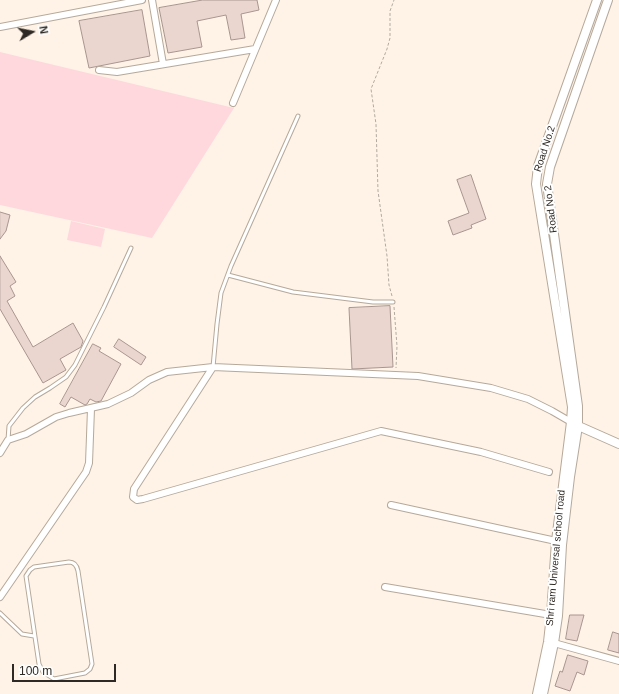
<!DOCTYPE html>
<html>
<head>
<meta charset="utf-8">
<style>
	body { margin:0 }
	#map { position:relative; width:619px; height:694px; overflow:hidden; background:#fff3e7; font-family:Arial,sans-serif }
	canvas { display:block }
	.north { position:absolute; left:12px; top:12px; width:40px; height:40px; -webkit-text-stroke:3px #fff; paint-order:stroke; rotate:80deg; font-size:11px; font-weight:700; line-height:16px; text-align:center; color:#2e2924 }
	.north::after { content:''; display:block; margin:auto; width:14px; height:18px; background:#2e2924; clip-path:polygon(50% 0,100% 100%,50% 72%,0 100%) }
	.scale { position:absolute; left:12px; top:664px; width:104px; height:18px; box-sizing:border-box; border:2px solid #2e2924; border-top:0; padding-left:5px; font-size:12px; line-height:14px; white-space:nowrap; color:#2e2924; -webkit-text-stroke:3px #fff; paint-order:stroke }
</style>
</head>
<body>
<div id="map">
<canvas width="619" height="694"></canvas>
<div class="north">N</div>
<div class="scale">100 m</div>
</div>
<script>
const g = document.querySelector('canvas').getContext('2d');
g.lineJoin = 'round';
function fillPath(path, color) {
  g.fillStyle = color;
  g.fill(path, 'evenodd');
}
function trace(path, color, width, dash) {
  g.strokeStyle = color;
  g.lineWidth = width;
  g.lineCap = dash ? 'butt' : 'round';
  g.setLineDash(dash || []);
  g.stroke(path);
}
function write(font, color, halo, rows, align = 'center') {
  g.font = font + ' Arial,sans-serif';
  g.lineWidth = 4;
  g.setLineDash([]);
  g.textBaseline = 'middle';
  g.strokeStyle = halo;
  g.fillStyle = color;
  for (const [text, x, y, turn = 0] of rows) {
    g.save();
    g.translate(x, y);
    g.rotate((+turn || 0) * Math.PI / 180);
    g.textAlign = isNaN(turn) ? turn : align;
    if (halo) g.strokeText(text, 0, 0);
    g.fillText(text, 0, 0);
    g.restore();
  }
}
fillPath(new Path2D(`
	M 0,52 L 234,108 L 152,238 L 0,205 Z
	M 71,221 L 105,229 L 101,247 L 67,240 Z`), '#ffd8dd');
const building = new Path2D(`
	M 203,0 L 257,0 L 259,10 L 241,14 L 245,38 L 231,40 L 226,15 L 197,21 L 202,47 L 168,53 L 159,8 Z
	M 142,10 L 150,56 L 89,68 L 79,21 Z
	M 471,175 L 486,219 L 471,225 L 472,228 L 453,235 L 448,221 L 469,213 L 457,180 Z
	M 0,212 L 10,215 L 6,231 L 0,239 Z
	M 0,256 L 16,282 L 10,286 L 15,296 L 7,301 L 33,347 L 73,323 L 83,341 L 81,347 L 60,359 L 66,370 L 43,383 L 0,309 Z
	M 390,306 L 393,367 L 352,369 L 349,308 Z
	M 119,339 L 146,357 L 141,365 L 114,347 Z
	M 93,344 L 101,348 L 99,351 L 121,364 L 101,401 L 96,402 L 90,399 L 87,404 L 85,405 L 71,397 L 65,407 L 60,404 Z
	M 570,615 L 584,615 L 577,641 L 566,639 Z
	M 613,632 L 619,634 L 619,653 L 608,650 Z
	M 568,655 L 588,661 L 584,675 L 577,672 L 570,691 L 555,686 L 560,671 L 562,672 Z`);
fillPath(building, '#ead6cf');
trace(building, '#a8958f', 1);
const service = new Path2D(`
	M 228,275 L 293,292 L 373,302 L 393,302
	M 213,367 L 217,324 L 221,293 L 231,266 L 298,116
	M 8,440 L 9,426 L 23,408 L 35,397 L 50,388 L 66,377 L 75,365 L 104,307 L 131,248
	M 69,562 C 75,562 77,566 78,571 L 92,664 L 90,669 L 85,673 L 54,679 L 43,672 L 39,664 L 26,576 L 30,570 L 34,567 Z
	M 0,613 L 22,634 L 34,636`);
const minor = new Path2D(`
	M 152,0 L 163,64
	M 0,27 L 142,0
	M 99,70 L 117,72 L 255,49
	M 233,103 L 276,0
	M 213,367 L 134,489 L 133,497 L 137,500 L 143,499 L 381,431 L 481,452 L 549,472
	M 0,453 L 8,440 L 26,434 L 56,417 L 69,413 L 108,404 L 131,393 L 149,380 L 167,372 L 213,367 L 418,376 L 491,388 L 528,399 L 552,411 L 571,422
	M 391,505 L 556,541
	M 385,587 L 551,615
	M 0,597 L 86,472 L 89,463 L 91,409
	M 554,643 L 619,661`);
const tertiary = new Path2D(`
	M 574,424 L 619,444
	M 537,694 L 548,642 L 551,615 L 556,541 L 571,422 L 572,407 L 536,184 L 538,166 L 597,0
	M 543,694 L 554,643 L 558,616 L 562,545 L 570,477 L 578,426 L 578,406 L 547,184 L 550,167 L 608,0`);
trace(service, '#b6a99b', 5);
trace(minor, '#b6a99b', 8);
trace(tertiary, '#b6a99b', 10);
trace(new Path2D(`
	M 392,296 L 389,285 L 387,256 L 378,191 L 376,124 L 371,89 L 387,49 L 390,38 L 390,11 L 394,0
	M 394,307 L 397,346 L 396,368`), '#b2a99f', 1, [3, 2]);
trace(service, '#fff', 3);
trace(minor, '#fff', 6);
trace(tertiary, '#fff', 8);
write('10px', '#2e2924', '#fff', [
	["Road No.2",545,149,-72],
	["Road No 2",551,209,-97],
	["Shri ram Universal school road",556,558,-85]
]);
</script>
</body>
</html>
